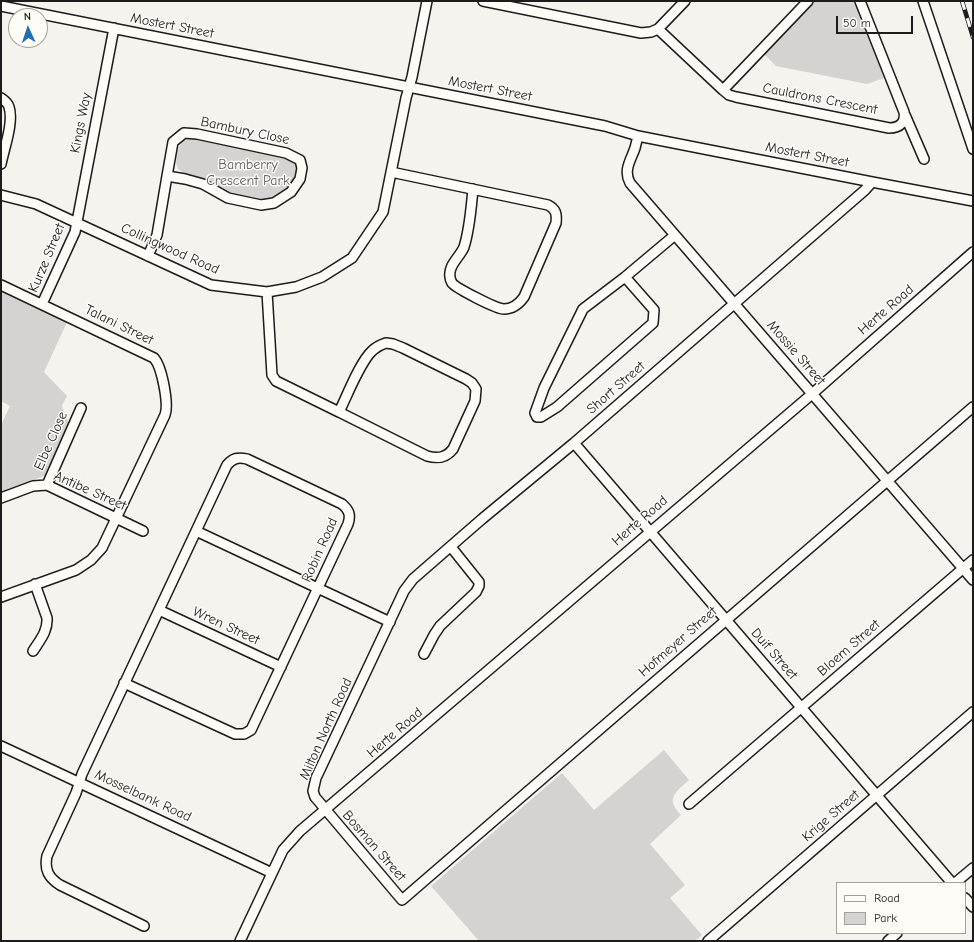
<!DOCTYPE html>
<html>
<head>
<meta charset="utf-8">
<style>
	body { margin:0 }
	#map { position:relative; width:974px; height:942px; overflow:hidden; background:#f4f3ee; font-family:"Comic Neue",sans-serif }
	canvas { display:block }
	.frame { position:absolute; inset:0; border:2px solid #1c1c1c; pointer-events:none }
	.legend { position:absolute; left:836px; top:882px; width:130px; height:52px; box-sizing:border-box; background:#fdfcf7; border:1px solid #a3a29f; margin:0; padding:5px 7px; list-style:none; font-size:12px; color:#1c1c1c }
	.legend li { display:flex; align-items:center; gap:8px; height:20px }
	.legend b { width:20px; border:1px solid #a3a29f }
	.north { position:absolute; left:8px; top:8px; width:40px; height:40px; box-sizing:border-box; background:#fdfcf7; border:1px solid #a3a29f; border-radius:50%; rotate:357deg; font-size:11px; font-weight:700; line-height:16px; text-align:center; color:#1c1c1c }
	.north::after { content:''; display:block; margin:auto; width:14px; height:18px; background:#1f6fb2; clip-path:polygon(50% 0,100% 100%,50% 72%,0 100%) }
	.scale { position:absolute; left:836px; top:16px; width:77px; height:18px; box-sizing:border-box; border:2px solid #1c1c1c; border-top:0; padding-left:5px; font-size:12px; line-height:14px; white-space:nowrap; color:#1c1c1c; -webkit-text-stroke:3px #fdfcf7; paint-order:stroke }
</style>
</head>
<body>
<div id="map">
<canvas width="974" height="942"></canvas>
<div class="frame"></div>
<ul class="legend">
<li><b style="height:5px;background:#fdfcf7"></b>Road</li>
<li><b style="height:11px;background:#d4d3cf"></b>Park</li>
</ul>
<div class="north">N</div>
<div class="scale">50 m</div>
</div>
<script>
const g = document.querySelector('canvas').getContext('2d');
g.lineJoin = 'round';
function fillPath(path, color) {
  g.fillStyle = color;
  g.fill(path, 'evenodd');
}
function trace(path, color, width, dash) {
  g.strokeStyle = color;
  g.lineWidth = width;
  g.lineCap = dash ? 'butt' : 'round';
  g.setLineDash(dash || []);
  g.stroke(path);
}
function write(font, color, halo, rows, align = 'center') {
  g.font = font + ' "Comic Neue",sans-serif';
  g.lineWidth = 3;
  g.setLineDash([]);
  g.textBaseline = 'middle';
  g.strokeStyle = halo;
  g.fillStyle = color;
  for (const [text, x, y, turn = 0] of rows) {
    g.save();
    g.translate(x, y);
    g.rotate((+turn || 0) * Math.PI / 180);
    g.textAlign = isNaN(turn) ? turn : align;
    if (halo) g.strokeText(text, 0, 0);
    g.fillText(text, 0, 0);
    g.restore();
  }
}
fillPath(new Path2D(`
	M 814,1 L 855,1 L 884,78 L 867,84 L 776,66 L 764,54 Z
	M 188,138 L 285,157 L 298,163 C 298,167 299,172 298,176 C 296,183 288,190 282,194 C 252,209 218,188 191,175 L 185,174 L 178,169 C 174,160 177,142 188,138 Z
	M 1,289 L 68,320 L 44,372 L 67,396 L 62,405 C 63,413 69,419 69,426 L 46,475 L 2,492 L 1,488 L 1,425 L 10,406 L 1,401 Z
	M 664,750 L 689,780 C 675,793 665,798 681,815 L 650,844 L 685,885 L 670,898 L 702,935 L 695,941 L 479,941 L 431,886 L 562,773 L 594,810 Z`), '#d4d3cf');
const street = new Path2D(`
	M 483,1 L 641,33 L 651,32 L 658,29 L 685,1
	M 808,1 L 723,90 L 729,95 L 736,97 L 889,128 C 900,128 906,122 904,112 L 860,1
	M 923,1 L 973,149
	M 1,6 L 605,126 L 638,136 L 872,182 L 973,201
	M 658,29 L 723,90
	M 1,98 C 4,100 8,103 9,107 C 14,122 4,149 1,164
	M 905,115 L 924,159
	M 184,133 L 197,134 L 286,153 L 300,160 L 302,168 L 300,179 L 291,192 L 274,203 L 261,205 L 228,198 L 203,184 L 185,179 L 167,176 L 173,142 Z
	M 638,136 C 637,140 636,144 635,148 C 631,160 623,170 630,183 L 973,580
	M 391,172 L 548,205 C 556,209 557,214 556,223 L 524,297 C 519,304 512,309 504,309 C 496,309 456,288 452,283 C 451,281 450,278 450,277 C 448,265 460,257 464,247 C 470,228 471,208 473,189
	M 872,182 L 865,190 L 574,443 L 482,519 L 413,579 L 404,591 L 316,778 L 313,791 L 315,797 L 402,900 L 973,407
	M 1,195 L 36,204 L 211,285 L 267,292 L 296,287 L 322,277 L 352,258 L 383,212 L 406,98 L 412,77 L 427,1
	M 148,256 L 157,235 L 167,176
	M 625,277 L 583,309 L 544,388 L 535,413 L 537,417 L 541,417 L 557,407 L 653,323 L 654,310 L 625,277 L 675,235
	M 1,285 L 154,358 C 162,367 169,404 165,415 L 102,548 L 91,560 L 76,570 L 1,597
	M 267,292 L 272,375 L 276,381 L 339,412
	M 42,304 L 75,232 L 114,28
	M 386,343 L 393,344 L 403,348 L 466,379 L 472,383 L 476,389 L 475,401 L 453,449 C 446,458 438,459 427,456 L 339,412 C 347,396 360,362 372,351 C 376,347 380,345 386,343 Z
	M 574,443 L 952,883
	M 47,485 L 81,408
	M 1,498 L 33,486 L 47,485 L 143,531
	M 196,531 L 390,622
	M 159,610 L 281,667
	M 33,651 C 40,640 48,631 47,618 L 35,584
	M 424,654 L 434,635 L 440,626 L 476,592 L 479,586 L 479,582 L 451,547
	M 124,683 L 235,734 L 244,734 L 251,730 L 348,524 C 351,515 349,510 342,504 L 247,459 C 238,457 233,458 227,465 L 82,774 L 76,793 L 47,856 C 44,870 49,878 60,885 L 144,926
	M 1,746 L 272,873
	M 689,804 L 973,560
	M 955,883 L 973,868
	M 965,898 L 973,907
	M 240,941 L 283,850 L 300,831 L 812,394 L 973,252
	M 708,941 L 973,712
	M 888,941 L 897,933`);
trace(street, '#1c1c1c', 12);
trace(street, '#fdfcf7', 9);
const rail = new Path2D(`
	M 962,1 L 973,37`);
trace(rail, '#1c1c1c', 4.5);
trace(rail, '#fdfcf7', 3, [9]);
write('14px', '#1c1c1c', '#fdfcf7', [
	["Mostert Street",172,26,11],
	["Mostert Street",490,89,11],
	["Cauldrons Crescent",820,99,11],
	["Kings Way",81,123,-79],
	["Bambury Close",245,131,12],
	["Mostert Street",807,155,11],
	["Collingwood Road",170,249,24],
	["Kurze Street",47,258,-67],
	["Herte Road",886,310,-41],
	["Talani Street",119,325,26],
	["Mossie Street",796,353,49],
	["Short Street",616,388,-41],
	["Elbe Close",51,441,-66],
	["Antibe Street",90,491,24],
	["Herte Road",640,521,-41],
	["Robin Road",320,550,-66],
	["Wren Street",226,626,25],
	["Hofmeyer Street",678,642,-41],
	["Bloem Street",849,648,-41],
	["Duif Street",774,654,49],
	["Milton North Road",326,729,-66],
	["Herte Road",395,733,-41],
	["Mosselbank Road",143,796,25],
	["Krige Street",831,816,-41],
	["Bosman Street",374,846,49]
]);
write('14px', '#5c5c5b', '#fdfcf7', [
	["Bamberry",248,165],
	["Crescent Park",248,181]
]);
</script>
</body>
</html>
